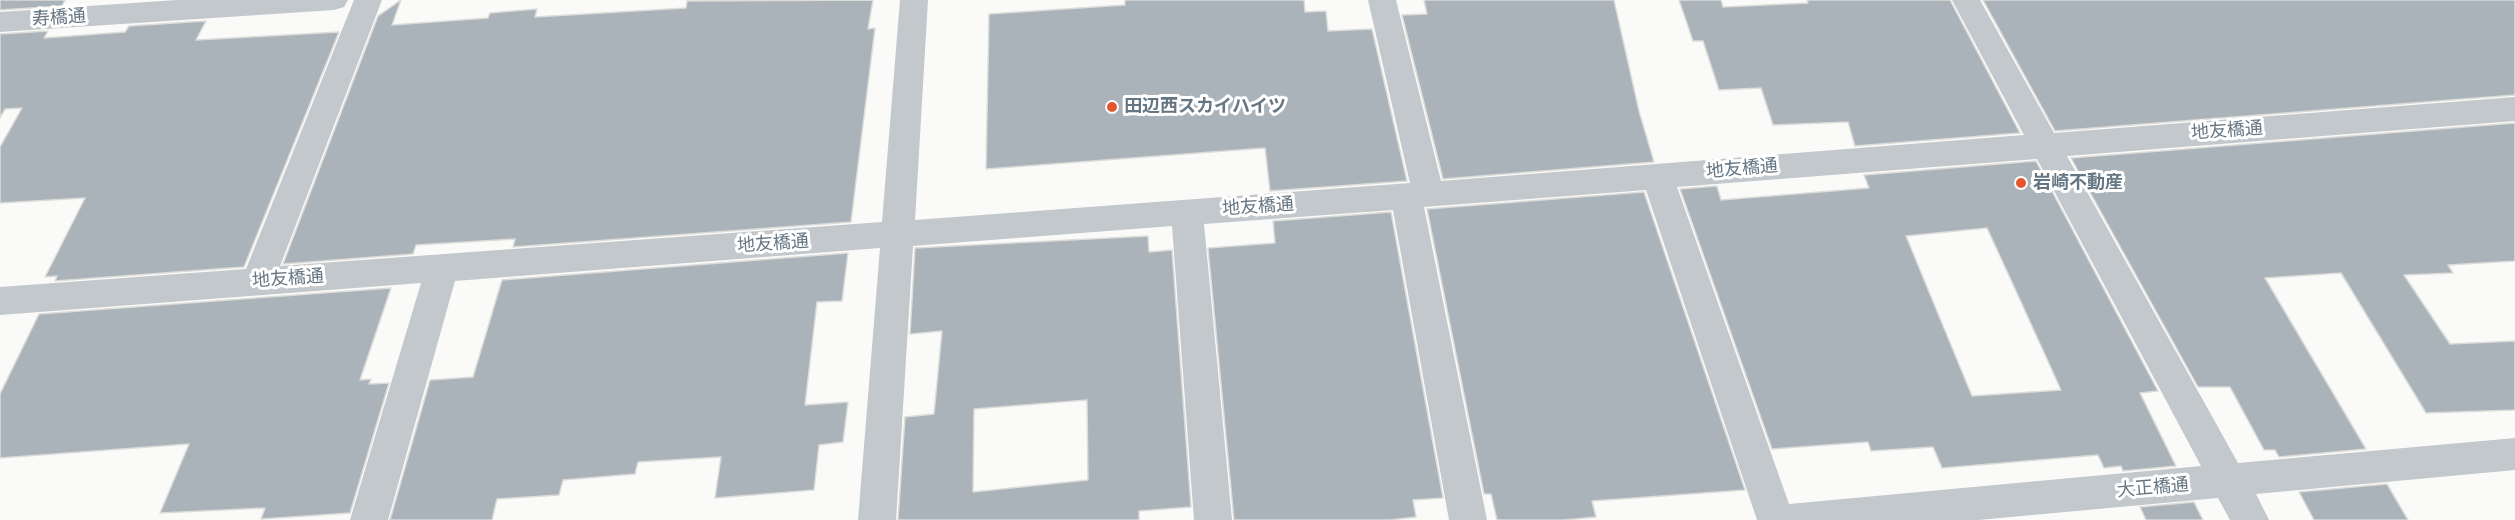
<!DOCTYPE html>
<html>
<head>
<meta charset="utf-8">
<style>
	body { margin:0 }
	canvas { display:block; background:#fafaf8 }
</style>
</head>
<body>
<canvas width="2515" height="520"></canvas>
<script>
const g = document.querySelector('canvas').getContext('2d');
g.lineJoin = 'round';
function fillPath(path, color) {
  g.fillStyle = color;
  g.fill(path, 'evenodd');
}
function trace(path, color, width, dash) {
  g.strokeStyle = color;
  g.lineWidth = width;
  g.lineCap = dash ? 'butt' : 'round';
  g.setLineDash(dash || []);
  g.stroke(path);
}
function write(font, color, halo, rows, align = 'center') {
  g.font = font + ' "Fira Sans","Noto Sans JP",sans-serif';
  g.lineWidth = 6;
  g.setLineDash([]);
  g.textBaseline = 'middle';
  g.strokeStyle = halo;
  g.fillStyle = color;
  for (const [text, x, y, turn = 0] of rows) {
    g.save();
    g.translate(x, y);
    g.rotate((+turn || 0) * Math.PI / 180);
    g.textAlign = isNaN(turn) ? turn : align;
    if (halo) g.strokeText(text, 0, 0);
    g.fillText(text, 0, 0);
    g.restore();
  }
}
const building = new Path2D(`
	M 0,0 L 65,0 L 62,6 L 0,10 Z
	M 401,0 L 392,25 L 488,18 L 490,13 L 537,9 L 535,17 L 686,8 L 687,1 L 873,0 L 868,29 L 875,28 L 851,222 L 513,247 L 515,239 L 416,245 L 413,254 L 283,264 L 378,16 Z
	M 1125,0 L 1304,0 L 1305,12 L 1326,11 L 1328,31 L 1372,29 L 1407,181 L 1270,191 L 1265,148 L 986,169 L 989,14 L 1125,5 Z
	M 1424,0 L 1614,0 L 1639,111 L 1654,162 L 1443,179 L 1402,15 L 1427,14 Z
	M 1679,0 L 1721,0 L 1723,7 L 1808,3 L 1807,0 L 1950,0 L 2020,133 L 1855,146 L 1848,122 L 1773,125 L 1761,88 L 1719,90 L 1703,41 L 1693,41 Z
	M 1983,0 L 2515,0 L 2515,95 L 2055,131 Z
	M 206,21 L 196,40 L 339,32 L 244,267 L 55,281 L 57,276 L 45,277 L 85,198 L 0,203 L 0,147 L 22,108 L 5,109 L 0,118 L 0,34 L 48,31 L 44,38 L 125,32 L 129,26 Z
	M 2515,123 L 2515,261 L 2448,265 L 2453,273 L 2404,275 L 2450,344 L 2515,341 L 2515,410 L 2426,413 L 2341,273 L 2265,278 L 2366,449 L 2279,457 L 2275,450 L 2264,450 L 2230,387 L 2198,387 L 2071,158 Z
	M 2036,161 L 2158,391 L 2140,393 L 2176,466 L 2123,471 L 2121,466 L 2104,468 L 2098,455 L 1942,468 L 1933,447 L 1871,451 L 1868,442 L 1772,449 L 1680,189 L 1717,186 L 1721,200 L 1869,188 L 1864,175 ZM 1987,228 L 2016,291 L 2061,390 L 1972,396 L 1906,236 Z
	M 1644,192 L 1745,490 L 1592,501 L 1596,517 L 1564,520 L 1497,520 L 1491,494 L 1484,494 L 1427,209 Z
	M 1391,212 L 1443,498 L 1413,500 L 1416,517 L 1390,520 L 1234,520 L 1208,248 L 1275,243 L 1273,221 Z
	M 1148,236 L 1149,252 L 1172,250 L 1191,507 L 1139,511 L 1139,520 L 898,520 L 905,417 L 934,414 L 942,331 L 910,334 L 915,248 ZM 1087,400 L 1088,480 L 973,492 L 974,409 Z
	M 848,253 L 842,301 L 817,302 L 805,405 L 848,402 L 843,442 L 819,445 L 814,490 L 715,498 L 721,457 L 638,462 L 635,474 L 563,480 L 559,495 L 497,499 L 492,520 L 390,520 L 430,380 L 473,377 L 502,280 Z
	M 391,288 L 360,380 L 371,379 L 369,384 L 389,383 L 350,513 L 261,519 L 265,508 L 160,513 L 189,444 L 0,458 L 0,394 L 39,314 Z
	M 2387,484 L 2408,520 L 2314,520 L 2299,492 Z
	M 2194,502 L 2203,520 L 2146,520 L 2140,507 Z`);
fillPath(building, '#aab3b9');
trace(building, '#dcdcda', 1.5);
fillPath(new Path2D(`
	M 177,0 L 348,0 L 344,7 L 334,10 L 0,32 L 0,12 Z
	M 354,0 L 382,0 L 280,266 L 882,222 L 900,0 L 928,0 L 915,220 L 1410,183 L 1368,0 L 1396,0 L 1441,181 L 2024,135 L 1952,0 L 1980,0 L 2054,133 L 2515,97 L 2515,121 L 2067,156 L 2238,463 L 2515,438 L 2515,470 L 2256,494 L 2269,520 L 2230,520 L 2218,498 L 1978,520 L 1757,520 L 1646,190 L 1424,207 L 1487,520 L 1449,520 L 1393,210 L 1204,224 L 1232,520 L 1194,520 L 1172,226 L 913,246 L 896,520 L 858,520 L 880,248 L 455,281 L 388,520 L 350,520 L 421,283 L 0,315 L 0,287 L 246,269 ZM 2037,159 L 2201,466 L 1789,504 L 1677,187 Z`), '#c3c8cc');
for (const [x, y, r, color] of [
	[1112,107,6,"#e4572e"],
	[2021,183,6,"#e4572e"]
]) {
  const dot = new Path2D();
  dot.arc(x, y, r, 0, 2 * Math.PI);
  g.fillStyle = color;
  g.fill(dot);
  trace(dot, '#fff', 2);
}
write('18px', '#657683', '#fff', [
	["寿橋通",59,18,-4],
	["地友橋通",2227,131,-4],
	["地友橋通",1742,169,-5],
	["地友橋通",1258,207,-4],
	["地友橋通",773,244,-4],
	["地友橋通",288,279,-4],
	["大正橋通",2153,488,-5]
]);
write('bold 18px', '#657683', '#fff', [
	["田辺西スカイハイツ",1124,107],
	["岩崎不動産",2033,183]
], 'left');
</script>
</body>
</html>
